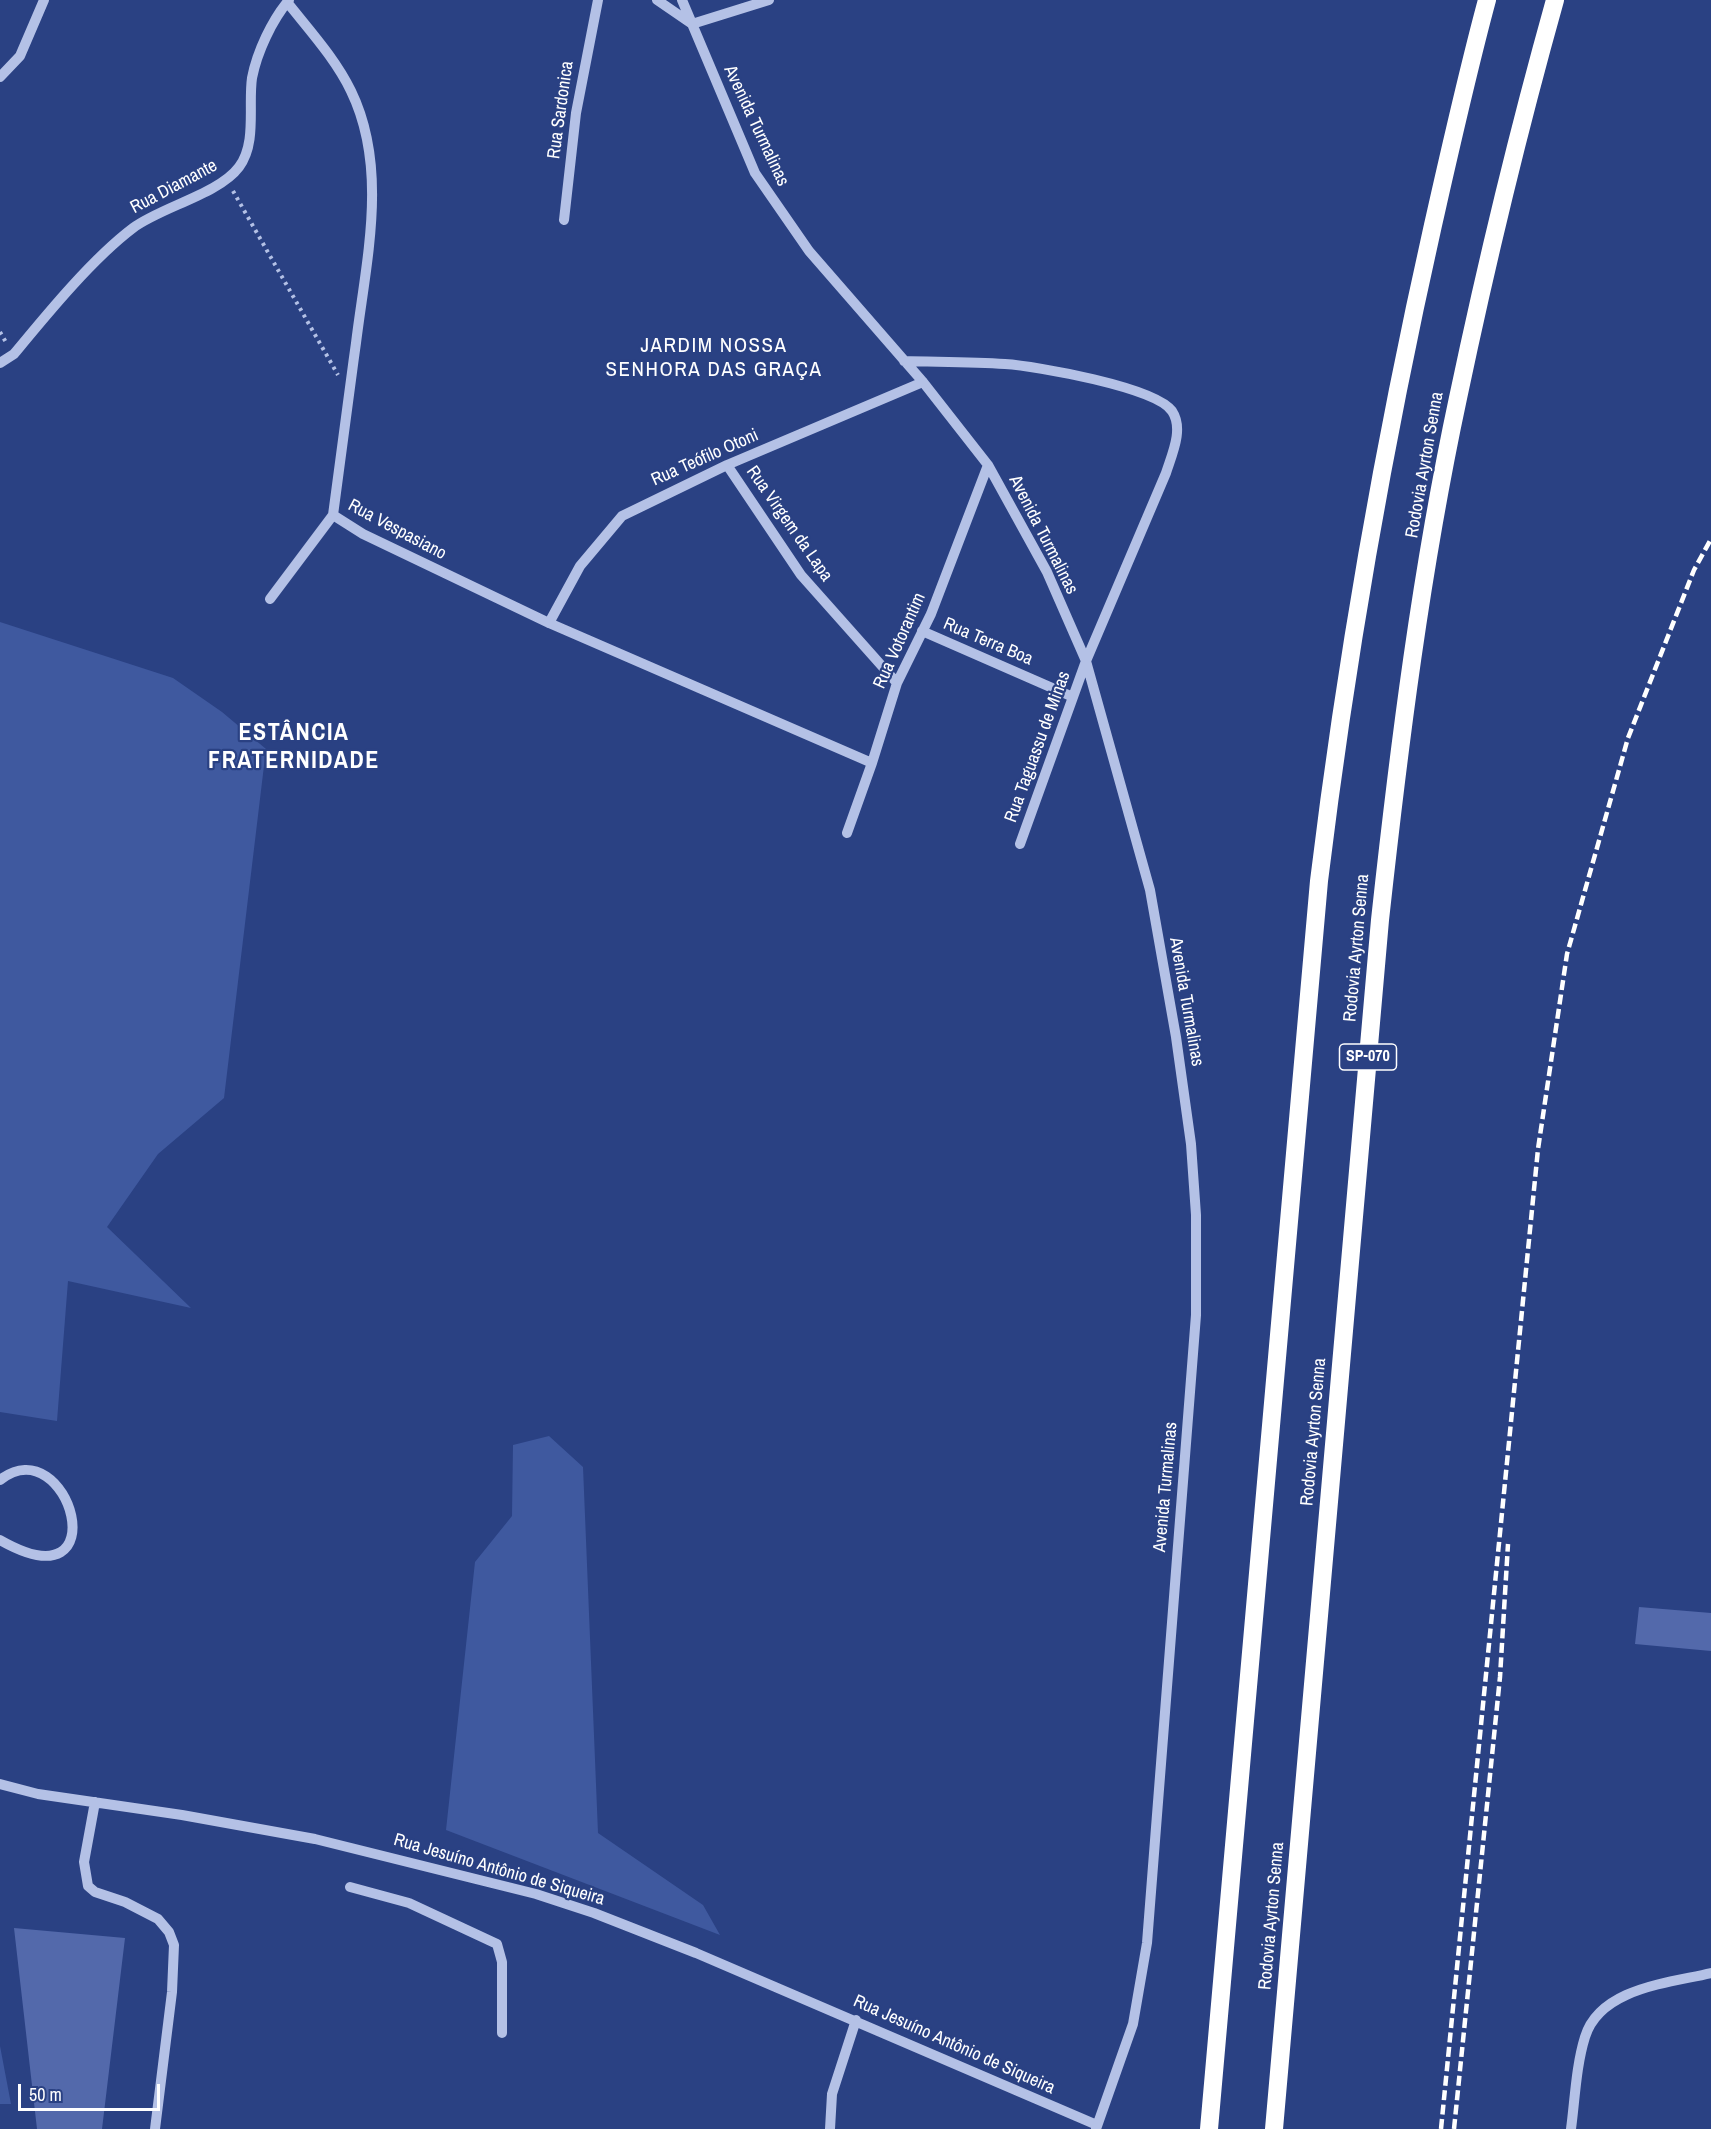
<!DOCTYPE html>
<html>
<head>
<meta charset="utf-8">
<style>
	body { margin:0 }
	#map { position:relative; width:1711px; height:2129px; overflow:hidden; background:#2a4183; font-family:"Archivo Narrow",sans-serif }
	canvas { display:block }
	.scale { position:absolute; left:18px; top:2084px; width:142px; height:27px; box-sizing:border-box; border:3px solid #fff; border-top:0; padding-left:8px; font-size:18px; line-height:21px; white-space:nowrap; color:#fff; -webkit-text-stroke:4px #2a4183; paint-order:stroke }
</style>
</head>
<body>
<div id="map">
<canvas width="1711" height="2129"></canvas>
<div class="scale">50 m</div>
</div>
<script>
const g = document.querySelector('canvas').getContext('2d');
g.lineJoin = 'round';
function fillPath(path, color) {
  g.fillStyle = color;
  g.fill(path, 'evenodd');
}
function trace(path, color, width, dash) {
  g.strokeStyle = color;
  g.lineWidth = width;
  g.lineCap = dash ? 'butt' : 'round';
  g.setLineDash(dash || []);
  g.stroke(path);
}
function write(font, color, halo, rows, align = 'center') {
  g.font = font + ' "Archivo Narrow",sans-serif';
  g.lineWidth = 4.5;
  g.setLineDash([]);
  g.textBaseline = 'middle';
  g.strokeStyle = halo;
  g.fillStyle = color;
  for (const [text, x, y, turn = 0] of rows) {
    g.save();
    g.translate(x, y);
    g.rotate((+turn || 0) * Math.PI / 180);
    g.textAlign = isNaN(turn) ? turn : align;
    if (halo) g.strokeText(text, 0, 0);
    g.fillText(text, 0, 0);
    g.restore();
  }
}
fillPath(new Path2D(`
	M 0,622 L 173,678 L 222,712 L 266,749 L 224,1098 L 158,1154 L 107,1227 L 191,1308 L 68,1281 L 57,1421 L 0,1412 Z
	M 549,1436 L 583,1467 L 598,1833 L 703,1905 L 720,1935 L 446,1830 L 475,1562 L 512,1516 L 513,1445 Z
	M 0,2046 L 11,2104 L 0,2104 Z`), '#3f599f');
fillPath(new Path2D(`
	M 1639,1607 L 1711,1613 L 1711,1651 L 1635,1644 Z
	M 14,1928 L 125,1938 L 102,2129 L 37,2129 Z`), '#5369ab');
trace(new Path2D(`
	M 233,191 L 338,375
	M 0,332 L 7,344`), '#b4c1e6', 4, [3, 4.5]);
trace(new Path2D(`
	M 657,0 L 692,24 L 769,0
	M 682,0 L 755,173 L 809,251 L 923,382 L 988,465 L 1047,572 L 1086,661 L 1150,890 L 1176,1037 L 1191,1144 L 1196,1215 L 1196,1315 L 1147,1943 L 1133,2024 L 1096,2129
	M 287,2 C 309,30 335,58 351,91 C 389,169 366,261 356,343 C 348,400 341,457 333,515 L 363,534 L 549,623 L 872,763
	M 0,77 L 20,56 L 44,0
	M 564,220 L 576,113 L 598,0
	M 904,361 C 938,362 972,362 1005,364 C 1036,366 1155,387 1172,411 C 1184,429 1172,454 1166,473 L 1086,661 L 1020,844
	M 0,363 L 14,354 C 47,314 92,259 133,228 C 161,207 219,194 239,167 C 257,143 248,106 252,78 C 257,52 272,20 289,0
	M 727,465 L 801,575 L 897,683
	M 270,599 L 333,515
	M 549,623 L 580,566 L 622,516 L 727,465 L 923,382
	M 922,631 L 1073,697
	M 847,833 L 872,763 L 897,683 L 931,614 L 988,465
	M 0,1480 C 69,1426 121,1609 0,1540
	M 0,1784 L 38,1794 L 182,1815 L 315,1839 L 536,1894 L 594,1913 L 696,1953 L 1097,2125
	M 95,1802 L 84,1862 L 88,1886 L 95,1892 L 125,1902 L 158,1919 L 169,1932 L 174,1945 L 172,1992 L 155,2129
	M 350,1887 L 409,1903 L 497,1944 L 502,1962 L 502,2033
	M 830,2129 L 832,2094 L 856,2020
	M 1571,2129 C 1575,2099 1576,2066 1585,2037 C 1600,1988 1669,1983 1711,1973`), '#b4c1e6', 10);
trace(new Path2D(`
	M 1209,2129 L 1319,881 C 1346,659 1384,443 1433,225 C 1450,150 1467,74 1487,0
	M 1274,2129 L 1380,920 C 1399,746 1421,571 1458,398 C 1486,265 1518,132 1555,0`), '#fff', 18);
trace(new Path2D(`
	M 1441,2129 L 1538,1149 L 1567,954 L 1628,738 L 1694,570 L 1711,539
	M 1454,2129 L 1500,1677 L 1508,1544`), '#fff', 4.5, [10, 4.5]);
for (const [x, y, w] of [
	[1368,1057,57]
]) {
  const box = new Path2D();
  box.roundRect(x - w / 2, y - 13, w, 26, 4.5);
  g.fillStyle = '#2a4183';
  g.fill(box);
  trace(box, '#fff', 1.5);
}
write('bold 16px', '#fff', null, [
	["SP-070",1368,1057]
]);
write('18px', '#fff', '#2a4183', [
	["Rua Sardonica",561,110,-82],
	["Avenida Turmalinas",756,126,65],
	["Rua Diamante",174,187,-28],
	["Rua Teófilo Otoni",705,458,-24],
	["Rodovia Ayrton Senna",1425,465,-80],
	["Rua Virgem da Lapa",789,524,55],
	["Rua Vespasiano",397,530,28],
	["Avenida Turmalinas",1043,535,63],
	["Rua Votorantim",900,641,-66],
	["Rua Terra Boa",988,642,23],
	["Rua Taguassu de Minas",1038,747,-70],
	["Rodovia Ayrton Senna",1357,948,-85],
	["Avenida Turmalinas",1186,1002,80],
	["Rodovia Ayrton Senna",1314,1432,-85],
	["Avenida Turmalinas",1166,1487,-85],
	["Rua Jesuíno Antônio de Siqueira",499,1870,16],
	["Rodovia Ayrton Senna",1272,1916,-85],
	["Rua Jesuíno Antônio de Siqueira",954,2045,24]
]);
g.letterSpacing = '1.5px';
write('21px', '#fff', '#2a4183', [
	["JARDIM NOSSA",714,346],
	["SENHORA DAS GRAÇA",714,370]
]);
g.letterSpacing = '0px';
g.letterSpacing = '1.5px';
write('bold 24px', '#fff', '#2a4183', [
	["ESTÂNCIA",294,734],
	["FRATERNIDADE",294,762]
]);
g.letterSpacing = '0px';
</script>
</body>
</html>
